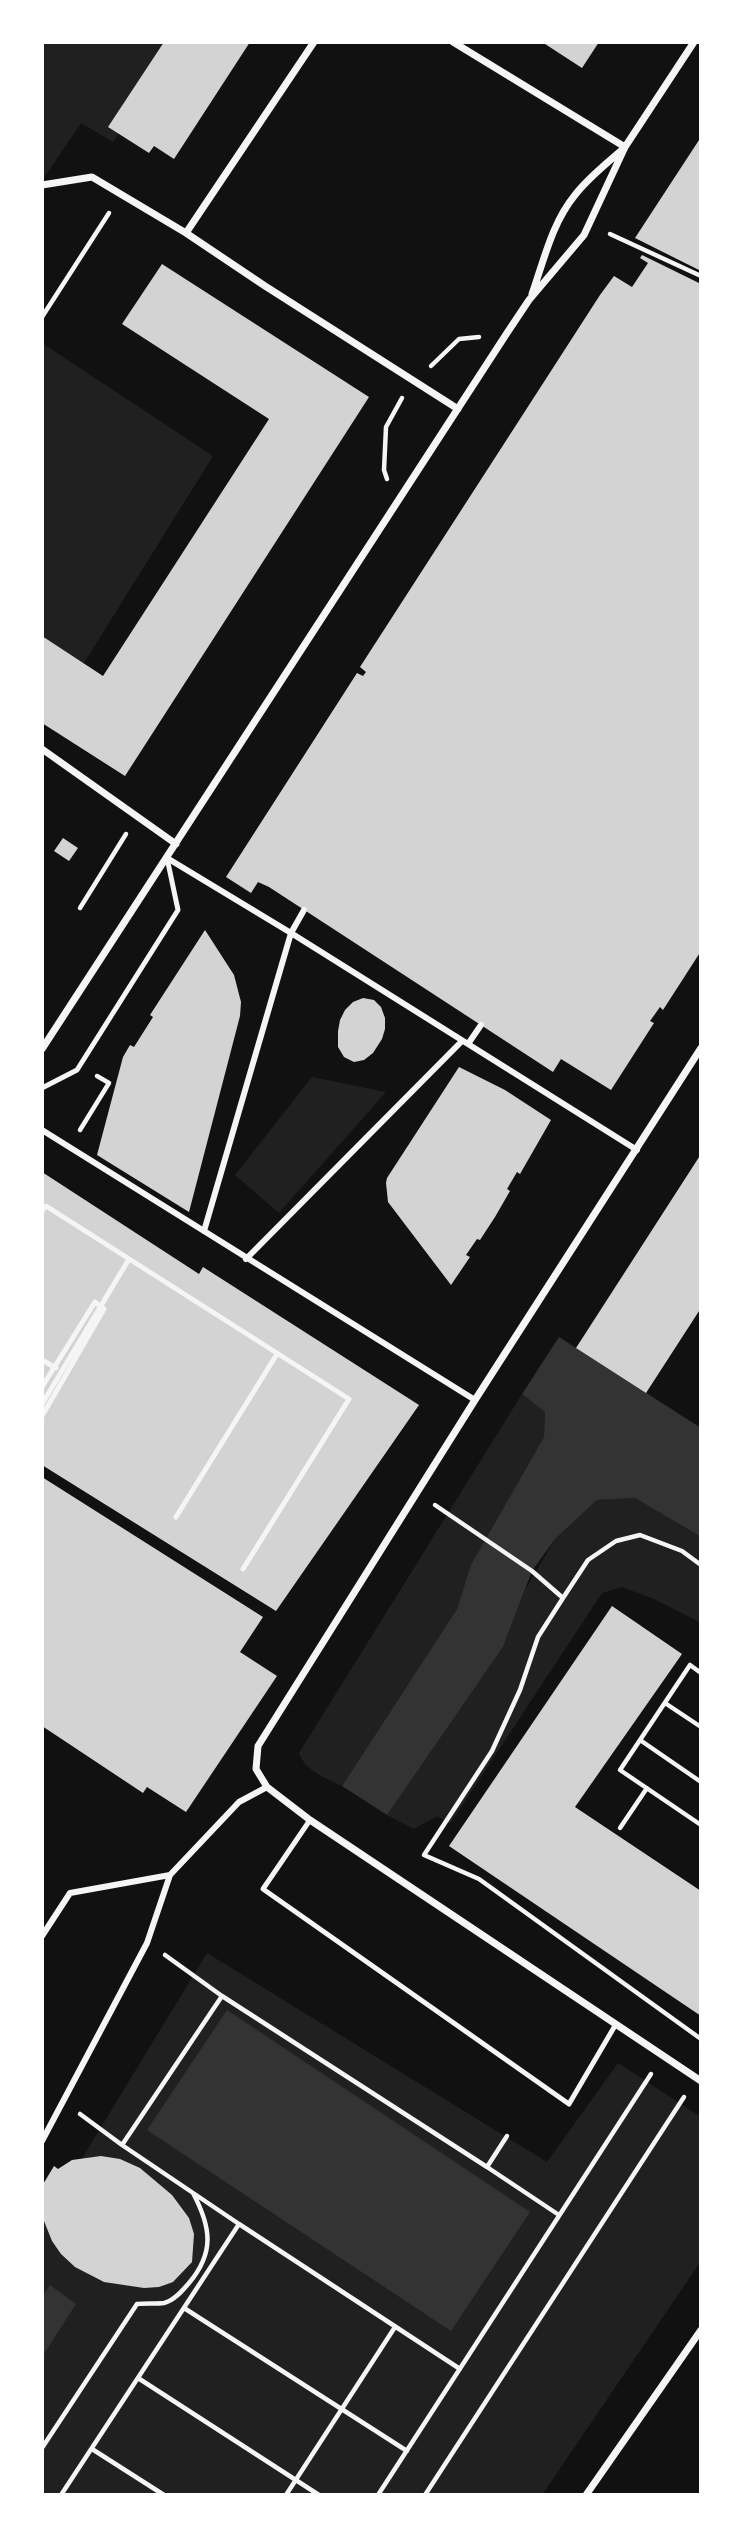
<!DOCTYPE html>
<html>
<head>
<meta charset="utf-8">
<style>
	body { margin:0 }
	#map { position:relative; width:743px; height:2537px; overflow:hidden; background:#111; font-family:"Space Grotesk",sans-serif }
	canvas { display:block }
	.frame { position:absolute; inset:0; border:44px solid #fff; pointer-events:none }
</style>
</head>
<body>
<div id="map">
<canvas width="743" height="2537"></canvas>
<div class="frame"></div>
</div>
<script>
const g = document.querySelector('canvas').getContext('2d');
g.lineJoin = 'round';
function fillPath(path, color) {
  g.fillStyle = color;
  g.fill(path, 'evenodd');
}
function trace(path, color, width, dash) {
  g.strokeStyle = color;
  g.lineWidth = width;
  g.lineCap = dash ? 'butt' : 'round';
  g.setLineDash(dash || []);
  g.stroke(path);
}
fillPath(new Path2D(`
	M 42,42 L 177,42 L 113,142 L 81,123 L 42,181 Z
	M 42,343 L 213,456 L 84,663 L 42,638 Z
	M 312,1077 L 386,1092 L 279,1213 L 235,1175 Z
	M 522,1394 L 545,1412 L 544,1437 L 472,1565 L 457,1609 L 342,1786 C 326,1778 305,1771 299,1753 Z
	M 635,1498 L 701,1537 L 701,1623 L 654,1599 L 622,1587 L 602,1593 L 450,1824 L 437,1816 L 414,1829 L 387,1815 L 503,1647 L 524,1592 L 555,1539 L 597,1500 Z
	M 207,1953 L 547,2162 L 618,2063 L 701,2117 L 701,2261 L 542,2495 L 42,2495 L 42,2224 Z`), '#202020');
fillPath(new Path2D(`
	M 559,1337 L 701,1428 L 701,1537 L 635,1498 L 597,1500 L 555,1539 L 532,1571 L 503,1647 L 387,1815 L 342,1786 L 457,1609 L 471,1565 L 544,1437 L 545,1412 L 522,1394 Z
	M 227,2010 L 530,2212 L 451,2331 L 147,2130 Z
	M 50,2285 L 76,2304 L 42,2357 L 42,2297 Z`), '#333');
fillPath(new Path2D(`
	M 164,42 L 250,42 L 174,159 L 154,146 L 149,153 L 108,127 Z
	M 542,42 L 599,42 L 582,68 Z
	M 701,137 L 701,271 L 635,238 Z
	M 642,255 L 701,284 L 701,951 L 663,1010 L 660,1007 L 650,1021 L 654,1023 L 611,1090 L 561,1059 L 553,1072 L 269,887 L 258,882 L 251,893 L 226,877 L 348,687 L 357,673 L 363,676 L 366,672 L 360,667 L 600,295 L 614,276 L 632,287 L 648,263 L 640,258 Z
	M 162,264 L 369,397 L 125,776 L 42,723 L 42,636 L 103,676 L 269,419 L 122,324 Z
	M 63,838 L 78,848 L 69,861 L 54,851 Z
	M 205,930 L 234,975 L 241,1002 L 240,1016 L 189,1212 L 97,1155 L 123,1057 L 130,1045 L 134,1047 L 153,1017 L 150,1015 Z
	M 363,998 L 374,1000 L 381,1007 L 385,1018 L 385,1029 L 382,1039 L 373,1053 L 364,1060 L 354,1062 L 344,1057 L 338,1047 L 338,1031 L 340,1020 L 345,1010 L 353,1002 Z
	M 459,1067 L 505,1090 L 551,1120 L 520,1174 L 517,1172 L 507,1189 L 510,1191 L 495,1217 L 480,1240 L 477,1239 L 466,1255 L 470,1257 L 451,1285 L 388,1202 L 386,1183 L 387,1178 Z
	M 701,1154 L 701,1308 L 646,1393 L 576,1348 Z
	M 42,1172 L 199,1274 L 203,1267 L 419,1405 L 276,1611 L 42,1465 Z
	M 42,1477 L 263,1617 L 240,1652 L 277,1676 L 186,1812 L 147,1787 L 143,1793 L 42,1726 Z
	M 612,1606 L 682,1654 L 575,1807 L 701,1891 L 701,2016 L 449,1846 Z
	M 101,2156 L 120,2159 L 140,2168 L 172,2195 L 189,2218 L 194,2234 L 192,2262 L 173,2282 L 159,2287 L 144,2288 L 104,2282 L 75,2267 L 61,2254 L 52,2241 L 42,2216 L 42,2186 L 54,2166 L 58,2169 L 72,2160 Z`), '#d3d3d3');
trace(new Path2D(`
	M 610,234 L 701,276
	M 42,317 L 109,213
	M 431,366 L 459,339 L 479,337
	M 387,479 L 384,470 L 386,427 L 402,398
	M 80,908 L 126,834
	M 80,1130 L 109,1083 L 97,1076
	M 435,1505 L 532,1571 L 563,1598 L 588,1560 L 616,1541 L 640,1535 L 682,1551 L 701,1565
	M 563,1598 L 538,1637 L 520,1690 L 492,1751 L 424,1855 L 479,1879 L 701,2039
	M 701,1673 L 690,1665 L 620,1770 L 701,1825
	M 665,1703 L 701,1727
	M 640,1740 L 701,1782
	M 620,1828 L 647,1788
	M 165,1955 L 222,1996 L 487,2167
	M 222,1996 L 122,2145 L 239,2224
	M 80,2114 L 122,2145
	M 507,2136 L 487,2167 L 559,2215
	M 184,2308 L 407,2451
	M 138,2378 L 319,2495
	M 42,2448 L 137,2304 C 146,2303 156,2304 164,2303 C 174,2301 183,2290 189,2283 C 215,2252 211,2227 193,2193
	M 92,2449 L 164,2495
	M 61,2495 L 239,2224 L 460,2369
	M 286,2495 L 395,2327
	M 378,2495 L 651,2074
	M 425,2495 L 684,2097`), '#f5f5f5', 4.5);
trace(new Path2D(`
	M 42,1088 L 77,1070 L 178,910 L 167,858
	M 42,1211 L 46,1206 L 349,1399 L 243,1569
	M 42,1360 L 56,1368
	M 42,1387 L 95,1302 L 104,1309 L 42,1416
	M 42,1404 L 129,1259
	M 176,1517 L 277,1354
	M 310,1820 L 263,1889 L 569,2104 L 616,2024`), '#f5f5f5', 5);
trace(new Path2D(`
	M 167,858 L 291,933 L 637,1150
	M 468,1044 L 481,1025
	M 42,1130 L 475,1400
	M 204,1231 L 291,933 L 304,910
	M 246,1259 L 462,1041
	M 42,1936 L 70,1893 L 170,1875
	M 42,2141 L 147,1943 L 170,1875 L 239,1802 L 267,1787`), '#f5f5f5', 6);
trace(new Path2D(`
	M 453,42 L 625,147
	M 42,185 L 92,177 L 186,233 L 265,286 L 458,409
	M 186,233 L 314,42
	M 532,294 C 544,260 552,223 575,195 C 588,178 606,164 622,150
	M 42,749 L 176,844
	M 701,1048 L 475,1400 L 258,1746 L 256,1769 L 267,1787 L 310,1820 L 701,2081
	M 42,1049 L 507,333 L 529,300 L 584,235 L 625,147 L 694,42
	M 586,2495 L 701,2330`), '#f5f5f5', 7);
</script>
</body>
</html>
